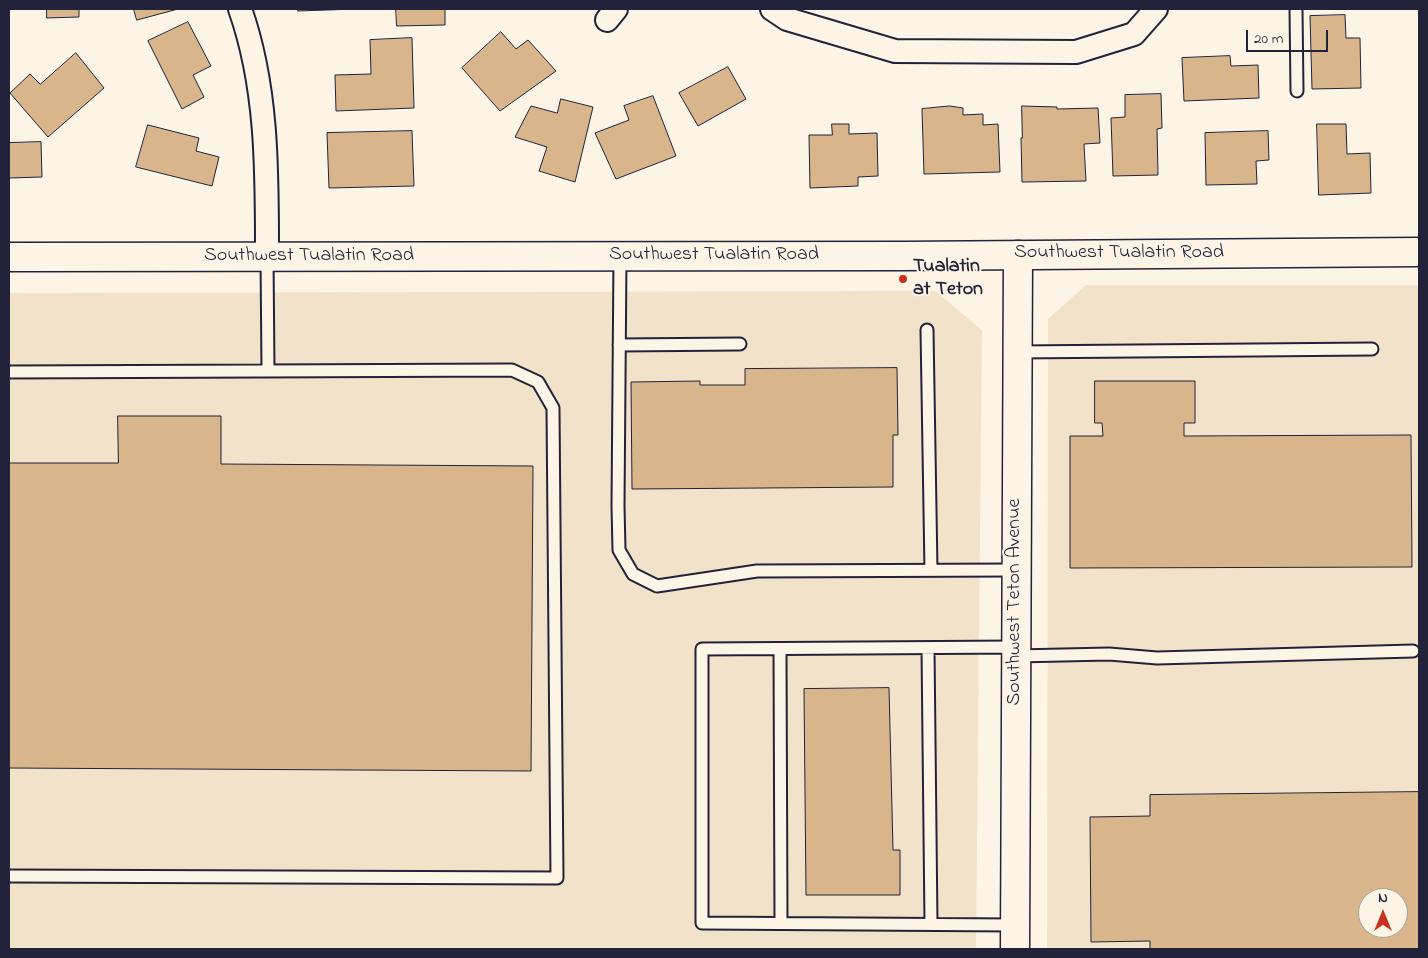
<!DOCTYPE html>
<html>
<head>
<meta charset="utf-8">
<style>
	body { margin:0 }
	#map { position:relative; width:1428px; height:958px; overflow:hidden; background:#fcf5e5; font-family:"Indie Flower",sans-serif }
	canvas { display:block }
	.frame { position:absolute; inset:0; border:10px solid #22223b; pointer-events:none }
	.north { position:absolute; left:1358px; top:888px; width:50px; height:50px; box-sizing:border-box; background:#fcf5e5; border:1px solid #a5a1a1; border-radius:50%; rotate:0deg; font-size:14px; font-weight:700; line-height:20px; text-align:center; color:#22223b }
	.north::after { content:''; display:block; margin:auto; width:18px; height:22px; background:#c8321e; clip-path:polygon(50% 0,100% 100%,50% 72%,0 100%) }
	.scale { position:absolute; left:1246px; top:30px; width:82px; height:22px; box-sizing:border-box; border:2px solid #22223b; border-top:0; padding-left:6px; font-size:15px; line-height:18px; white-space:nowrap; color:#22223b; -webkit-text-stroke:4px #fcf5e5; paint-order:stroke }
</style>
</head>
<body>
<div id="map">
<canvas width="1428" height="958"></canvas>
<div class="frame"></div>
<div class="north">N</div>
<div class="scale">20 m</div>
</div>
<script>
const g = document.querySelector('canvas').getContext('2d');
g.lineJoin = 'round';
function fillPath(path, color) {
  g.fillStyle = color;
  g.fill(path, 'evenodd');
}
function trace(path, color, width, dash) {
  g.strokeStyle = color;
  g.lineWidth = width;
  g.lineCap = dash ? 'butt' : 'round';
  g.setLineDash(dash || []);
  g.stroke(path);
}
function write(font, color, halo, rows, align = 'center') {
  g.font = font + ' "Indie Flower",sans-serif';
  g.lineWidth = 4;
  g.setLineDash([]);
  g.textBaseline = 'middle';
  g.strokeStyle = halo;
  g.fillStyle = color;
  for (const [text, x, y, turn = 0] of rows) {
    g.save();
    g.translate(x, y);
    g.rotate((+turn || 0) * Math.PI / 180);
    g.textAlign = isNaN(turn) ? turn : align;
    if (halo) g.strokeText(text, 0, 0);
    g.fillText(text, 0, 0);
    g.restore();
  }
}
fillPath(new Path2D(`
	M 1086,285 L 1419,285 L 1419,949 L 1047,949 L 1048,319 ZM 1368,898 L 1398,898 L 1398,928 L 1368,928 Z
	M 935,291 L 982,330 L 976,949 L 9,949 L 9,293 Z`), '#f2e2ca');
const building = new Path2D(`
	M 47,9 L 79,9 L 79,17 L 47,18 Z
	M 134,9 L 178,9 L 137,20 Z
	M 298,9 L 357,9 L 298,11 Z
	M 396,9 L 445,9 L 445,25 L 397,26 Z
	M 1345,15 L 1346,38 L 1360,38 L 1361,88 L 1312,89 L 1310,16 Z
	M 188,22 L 211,66 L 193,75 L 204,97 L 182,109 L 148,41 Z
	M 501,32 L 516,49 L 528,40 L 556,71 L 500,111 L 462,68 Z
	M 412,38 L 414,108 L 336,111 L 335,75 L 371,74 L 370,40 Z
	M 76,53 L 104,88 L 48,137 L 10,93 L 30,74 L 40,84 Z
	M 1230,56 L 1231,66 L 1258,65 L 1259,98 L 1184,101 L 1182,58 Z
	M 728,67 L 746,99 L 698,126 L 679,93 Z
	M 1161,94 L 1162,128 L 1157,129 L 1158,175 L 1113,176 L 1111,118 L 1125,117 L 1125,95 Z
	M 653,96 L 676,156 L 616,179 L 595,133 L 629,120 L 624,106 Z
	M 561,99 L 593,107 L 575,182 L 539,171 L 547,147 L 515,137 L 531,106 L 557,113 Z
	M 950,106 L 963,108 L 963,115 L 983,114 L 983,125 L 998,124 L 1000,172 L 924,174 L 922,109 Z
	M 1022,106 L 1057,107 L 1057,109 L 1098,108 L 1100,143 L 1084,144 L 1086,181 L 1022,182 L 1021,138 L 1022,138 Z
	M 832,124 L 849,124 L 849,134 L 877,133 L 878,176 L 858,177 L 858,186 L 810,188 L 809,135 L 832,135 Z
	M 1317,124 L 1346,124 L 1347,154 L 1370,153 L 1371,193 L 1319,195 Z
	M 148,125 L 199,138 L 196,151 L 219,157 L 212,186 L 136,167 Z
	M 412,131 L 414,186 L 329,188 L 327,133 Z
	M 1268,131 L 1269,160 L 1256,161 L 1257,184 L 1206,185 L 1205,133 Z
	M 41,142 L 42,177 L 9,178 L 9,143 Z
	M 897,368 L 898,435 L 893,435 L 893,487 L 632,489 L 631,382 L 700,381 L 700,385 L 745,385 L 745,369 Z
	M 1095,381 L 1195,381 L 1195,423 L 1184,423 L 1184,436 L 1411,435 L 1412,567 L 1070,568 L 1070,436 L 1103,436 L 1102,423 L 1095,423 Z
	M 118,416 L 221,416 L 221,464 L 533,466 L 531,771 L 9,768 L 9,463 L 118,463 Z
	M 889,688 L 893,850 L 900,850 L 900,895 L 806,895 L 804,689 Z
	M 1419,792 L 1419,949 L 1150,949 L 1150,941 L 1091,942 L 1090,817 L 1150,816 L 1150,795 ZM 1368,898 L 1398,898 L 1398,928 L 1368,928 Z`);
fillPath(building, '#d9b58b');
trace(building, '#22223b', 1);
const service = new Path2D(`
	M 1296,9 L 1297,91
	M 267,257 L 268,370
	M 620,257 L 618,506 L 619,550 L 633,574 L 657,586 L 757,571 L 1016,570
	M 927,330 L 931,570
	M 619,345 L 740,344
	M 1016,352 L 1372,349
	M 9,372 L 512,370 L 538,382 L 553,408 L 557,878 L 9,876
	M 928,648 L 931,924
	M 780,649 L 781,923
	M 1016,656 L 1109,654 L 1157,658 L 1413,651
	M 1015,925 L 702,923 L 702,649 L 1016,647`);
const minor = new Path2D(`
	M 240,9 C 268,88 267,174 267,257
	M 772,9 L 787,19 L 895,51 L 1076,52 L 1134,34 L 1156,9
	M 607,20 L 616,9`);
const tertiary = new Path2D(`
	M 1015,949 L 1018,255`);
const secondary = new Path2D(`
	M 9,257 L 904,256 L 1419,252`);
trace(service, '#22223b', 15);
trace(minor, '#22223b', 26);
trace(tertiary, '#22223b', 31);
trace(secondary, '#22223b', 31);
trace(service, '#fcf5e5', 11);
trace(minor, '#fcf5e5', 22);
trace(tertiary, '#fcf5e5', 28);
trace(secondary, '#fcf5e5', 28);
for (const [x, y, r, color] of [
	[903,279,5,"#c8321e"]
]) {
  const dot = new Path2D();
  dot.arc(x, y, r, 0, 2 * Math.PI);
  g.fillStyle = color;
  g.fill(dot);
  trace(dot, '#fcf5e5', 2);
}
write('20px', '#22223b', '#fcf5e5', [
	["Southwest Tualatin Road",1119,254],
	["Southwest Tualatin Road",714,256],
	["Southwest Tualatin Road",309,257],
	["Southwest Teton Avenue",1016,602,-90]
]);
write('bold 20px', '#22223b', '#fcf5e5', [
	["Tualatin",913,268],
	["at Teton",913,291]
], 'left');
</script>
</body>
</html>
